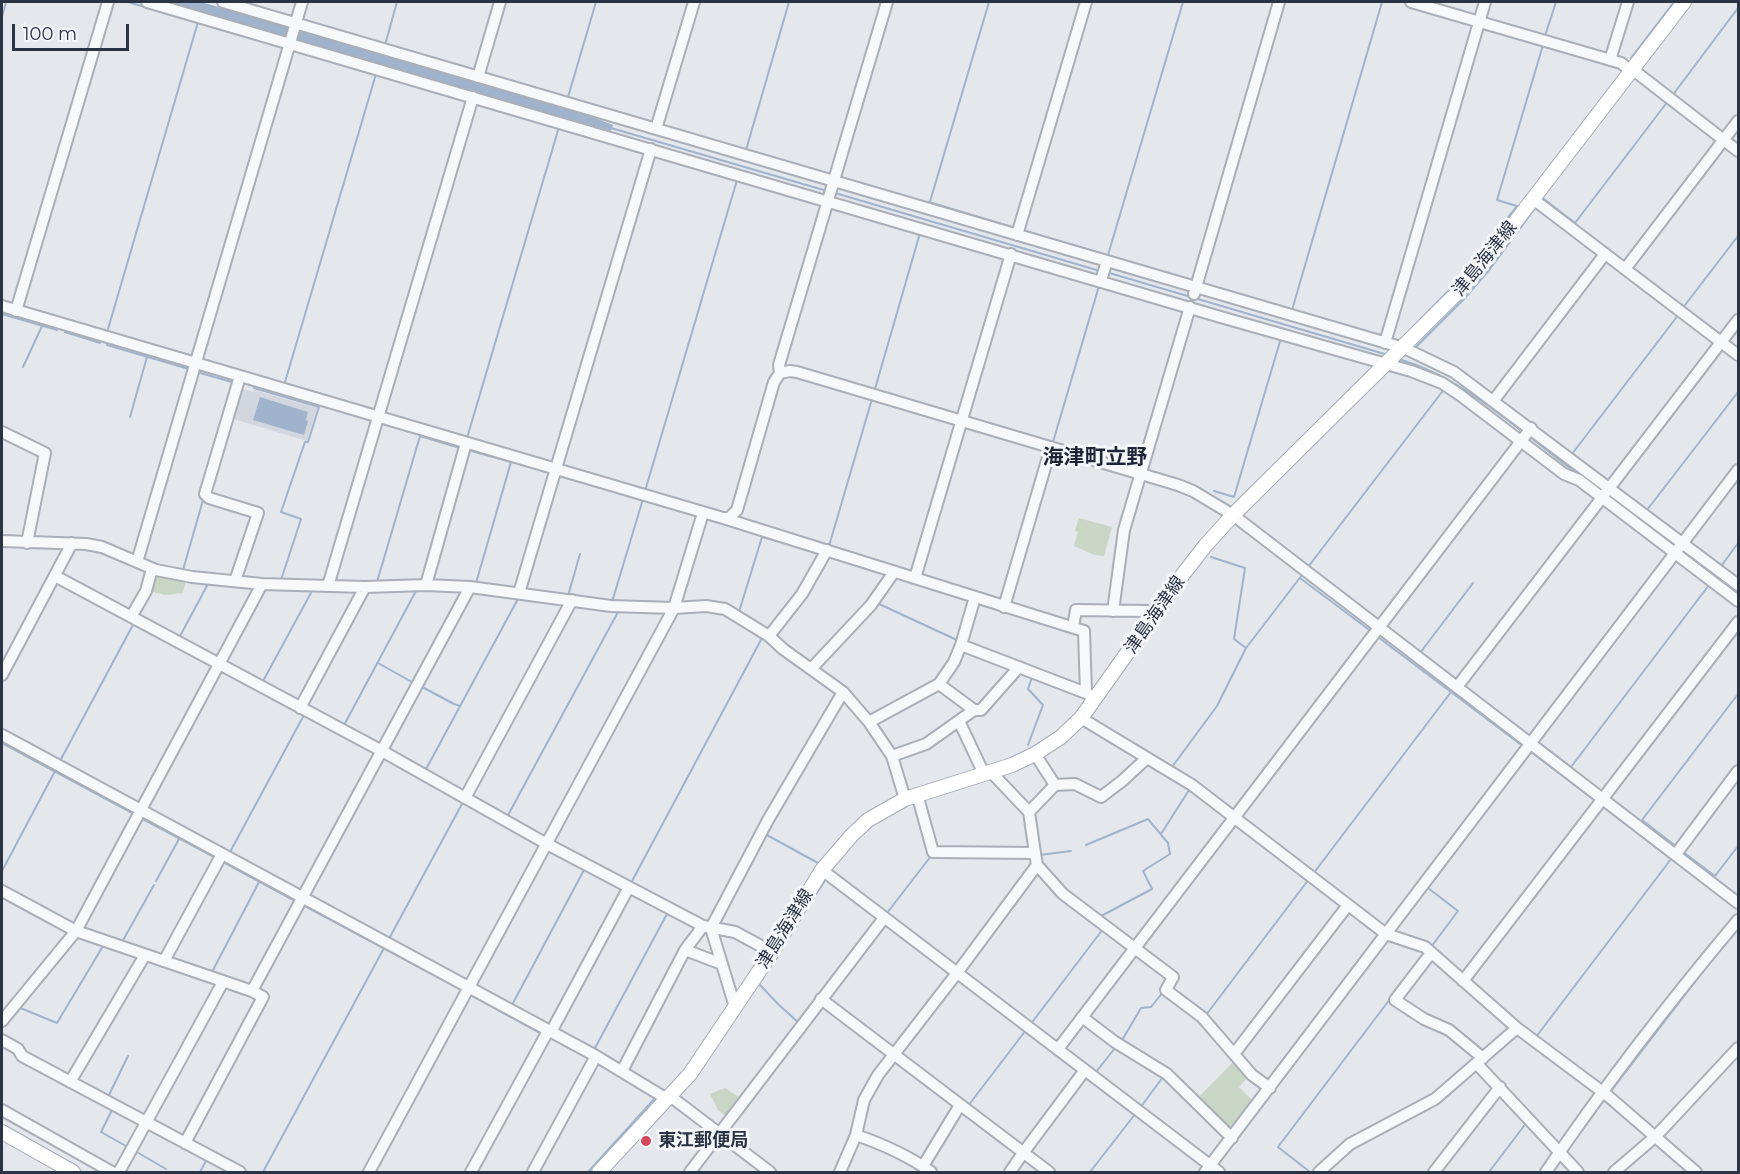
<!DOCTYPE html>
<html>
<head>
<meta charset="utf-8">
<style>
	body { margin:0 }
	#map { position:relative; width:1740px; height:1174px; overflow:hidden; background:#e4e7ec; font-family:Montserrat,sans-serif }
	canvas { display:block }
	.frame { position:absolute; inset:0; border:3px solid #2b3445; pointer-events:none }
	.scale { position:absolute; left:12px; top:24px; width:117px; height:27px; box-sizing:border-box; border:3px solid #2b3445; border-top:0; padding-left:8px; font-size:18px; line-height:21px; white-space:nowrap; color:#2b3445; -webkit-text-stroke:4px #f4f6f9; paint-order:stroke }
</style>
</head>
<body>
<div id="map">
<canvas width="1740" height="1174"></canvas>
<div class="frame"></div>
<div class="scale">100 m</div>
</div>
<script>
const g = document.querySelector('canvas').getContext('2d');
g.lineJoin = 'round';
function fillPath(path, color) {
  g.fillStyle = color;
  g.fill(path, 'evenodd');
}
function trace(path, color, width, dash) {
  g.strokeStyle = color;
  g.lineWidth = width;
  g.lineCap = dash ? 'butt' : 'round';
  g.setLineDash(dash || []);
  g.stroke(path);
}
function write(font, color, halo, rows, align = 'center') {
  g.font = font + ' Montserrat,"Noto Sans JP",sans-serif';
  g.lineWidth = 6;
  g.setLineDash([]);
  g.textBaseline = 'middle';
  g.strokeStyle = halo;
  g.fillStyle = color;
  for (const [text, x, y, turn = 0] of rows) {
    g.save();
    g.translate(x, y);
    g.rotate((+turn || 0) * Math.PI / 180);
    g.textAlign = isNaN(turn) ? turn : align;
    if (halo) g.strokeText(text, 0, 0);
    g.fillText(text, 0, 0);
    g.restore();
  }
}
fillPath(new Path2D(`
	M 239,388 L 253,392 L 254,390 L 317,408 L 307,441 L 230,418 Z`), '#d2d6de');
fillPath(new Path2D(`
	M 1079,518 L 1112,527 L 1104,556 L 1094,555 L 1074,546 L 1078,532 L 1075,531 Z
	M 153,574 L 186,580 L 183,593 L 165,595 L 149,591 Z
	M 1236,1059 L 1249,1076 L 1239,1087 L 1254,1102 L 1227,1130 L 1196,1100 Z
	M 725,1088 L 742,1099 L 728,1118 L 718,1110 L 710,1094 Z`), '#c9d6c5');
fillPath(new Path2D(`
	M 169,2 L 201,2 L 582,113 L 613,125 L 611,131 L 296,41 Z
	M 260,397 L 308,412 L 306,420 L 308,421 L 304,435 L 253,420 Z`), '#9fb4cc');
trace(new Path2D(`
	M 128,2 L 145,7
	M 2,17 L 6,2
	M 1545,36 L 1556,2
	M 385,44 L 476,70
	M 385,45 L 397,2
	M 1631,58 L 1674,2
	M 482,72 L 655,123
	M 1672,96 L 1738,8
	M 568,97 L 596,2
	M 661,125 L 693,134
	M 611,128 L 827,191
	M 744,149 L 746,150 L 789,2
	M 835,193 L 1100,271
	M 1542,200 L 1544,199 L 1575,223 L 1668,101
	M 929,202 L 1015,228
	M 929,205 L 989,2
	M 1022,230 L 1194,281
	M 1108,255 L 1183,2
	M 1106,272 L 1388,355
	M 1202,283 L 1257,299
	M 1682,309 L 1738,236
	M 1292,310 L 1382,2
	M 2,314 L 57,330
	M 1413,327 L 1458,281 L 1517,206 L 1497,200 L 1543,45
	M 108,329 L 198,22
	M 65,332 L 100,343
	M 107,345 L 189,369
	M 1415,348 L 1464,299 L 1490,269 L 1536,207
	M 1399,359 C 1448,374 1483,401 1523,432
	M 23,367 L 42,326
	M 197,372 L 235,383
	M 285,382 L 376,74
	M 254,388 L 319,407 L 308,442 L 305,442 L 281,512 L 301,519 L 281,580
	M 875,389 L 920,233
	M 130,417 L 147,357
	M 1530,437 L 1567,466 L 1581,474
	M 467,438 L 559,127
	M 1053,442 L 1099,286
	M 468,450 L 511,462 L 476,583
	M 1572,454 L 1679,314
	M 1573,454 L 1609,481
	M 1615,486 L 1682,536
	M 645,491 L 737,180
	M 1214,491 L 1234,497 L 1281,338
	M 1626,508 L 1677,546
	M 1647,510 L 1738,392
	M 1688,541 L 1738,579
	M 829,546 L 872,399
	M 1681,550 L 1738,593
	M 1211,557 L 1245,568 L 1234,639 L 1246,648
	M 1722,565 L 1738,543
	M 1308,567 L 1445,388
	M 183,570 L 203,500 L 200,498 L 201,494
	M 1300,578 L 1372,632
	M 377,582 L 420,436 L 460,448
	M 568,596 L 580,554
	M 612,602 L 643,499
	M 877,603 L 959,641
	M 739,612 L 762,537 L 784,543
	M 1378,637 L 1524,747
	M 179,638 L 209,582
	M 1420,653 L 1473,583
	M 378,663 L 412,682
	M 262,683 L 312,591
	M 424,688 L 454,704 L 460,706
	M 343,727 L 417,589
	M 1538,742 L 1571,767 L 1709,585
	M 2,743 L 134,814
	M 1028,745 L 1043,705 L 1028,689 L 1032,677
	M 60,761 L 134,623
	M 425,771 L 519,597
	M 1181,772 L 1172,767 L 1217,706 L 1246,648 L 1302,575
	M 507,817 L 618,612
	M 141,818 L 216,858
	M 765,834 L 818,863
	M 1161,834 L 1189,790
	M 1086,845 L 1148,819 L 1168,843 L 1170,854 L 1143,871 L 1152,889 L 1101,916
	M 1677,847 L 1642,820 L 1738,694
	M 230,852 L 304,715
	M 1683,852 L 1715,876 L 1738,846
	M 1040,855 L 1071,851
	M 223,862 L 297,902
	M 2,871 L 54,773
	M 1313,874 L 1451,692
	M 156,881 L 179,839
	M 631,883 L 762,638
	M 2,885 L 20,895
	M 811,902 L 826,879
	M 303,905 L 462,990
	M 887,913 L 931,856
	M 794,929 L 804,914
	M 390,937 L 463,802
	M 122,942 L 154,885
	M 1431,947 L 1458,911 L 1428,888 L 1531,752 L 1597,802
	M 211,974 L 259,882
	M 762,980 L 768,969
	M 759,984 L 779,1005 L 799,1023
	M 940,987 L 950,973
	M 471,995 L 542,1034
	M 512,1005 L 585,868
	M 18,1007 L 57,1023 L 103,946
	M 1206,1015 L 1309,879
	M 1030,1025 L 1103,929
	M 1537,1038 L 1536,1037 L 1671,859 L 1602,806
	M 1121,1042 L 1141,1008 L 1151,1007 L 1163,992
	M 595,1048 L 668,912
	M 1096,1072 L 1115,1048 L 1117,1049
	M 1611,1091 L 1708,965 L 1738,929
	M 108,1097 L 128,1056
	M 968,1106 L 1026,1030
	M 1140,1108 L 1163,1077
	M 112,1110 L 101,1132 L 126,1146
	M 135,1151 L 166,1169
	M 1566,1152 L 1604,1100
	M 200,1172 L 207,1159
	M 263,1172 L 384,948
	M 588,1172 L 656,1097
	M 1090,1172 L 1136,1113
	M 1310,1172 L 1278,1147 L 1390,999
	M 1489,1172 L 1527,1122
	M 1552,1172 L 1559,1163`), '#9fb4cc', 2);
const minor = new Path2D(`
	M 147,2 L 1224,318 L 1411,371 L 1442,383 L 1460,395 L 1564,474 L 1579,480 L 1738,601
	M 223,2 L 1107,261
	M 1411,2 L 1621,63 L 1631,71
	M 1610,60 L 1628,2
	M 1632,69 L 1738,151
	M 478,77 L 500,2
	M 656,129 L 694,2
	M 1533,199 L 1738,355
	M 1017,235 L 1086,2
	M 1625,269 L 1738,121
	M 1101,280 L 1107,261 L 1404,348 L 1454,372 L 1738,585
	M 1194,294 L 1279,2
	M 2,306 L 723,518 L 1084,631 L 1086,693 L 1096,698
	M 16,311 L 108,2
	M 1385,343 L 1485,2
	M 780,373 L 790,371 L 797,372 L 1178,485 L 1193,491 L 1233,515 L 1738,903
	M 1494,400 L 1605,254
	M 2,432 L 45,453 L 27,543
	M 724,518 L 729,518 L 737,510 L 774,382 L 780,373 L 779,365 L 887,2
	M 2,541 L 86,544 L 102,547 L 156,570 L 192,577 L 262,584 L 365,587 L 426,585 L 470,587 L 611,606 L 674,608 L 706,606 L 725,609 L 769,636 L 783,649 L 843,692 L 869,722 L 892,756 L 905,799
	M 137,562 L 302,2
	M 55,576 L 382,751 L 547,844 L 703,926 L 735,932 L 772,952
	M 915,578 L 1011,254
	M 235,581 L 258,513 L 209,498 L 205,494 L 240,376
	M 426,585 L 466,443
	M 328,586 L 473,97
	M 519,593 L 651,149
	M 975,597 L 961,645 L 1086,693
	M 1004,607 L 1051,447
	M 1113,611 L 1124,530 L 1190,307
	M 131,617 L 146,591 L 152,569
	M 1073,627 L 1076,610 L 1149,611 L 1155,615
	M 769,636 L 802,594 L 827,550
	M 811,669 L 871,605 L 894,572
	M 2,675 L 72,543
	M 939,684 L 974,710
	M 1457,687 L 1738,320
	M 300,708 L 365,587
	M 1081,718 L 1192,785 L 1386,934 L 1425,947 L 1517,1028 L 1608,1096 L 1696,1172
	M 959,721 L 984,774
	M 869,722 L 939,684 L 954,662 L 961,645
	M 2,735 L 596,1056 L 667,1099
	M 892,756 L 926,744 L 974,710 L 981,710 L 1019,667
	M 991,772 L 1029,812 L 1035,853
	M 1055,785 L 1075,784 L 1101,797 L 1122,781 L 1147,758
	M 917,794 L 933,852 L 1035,853 L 1037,865 L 1063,894 L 1173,977 L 1166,990 L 1202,1017 L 1252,1075 L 1270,1088
	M 465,798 L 572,600
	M 1029,812 L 1055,785 L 1035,754
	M 1676,854 L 1738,771
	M 822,870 L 1219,1172
	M 2,891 L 76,931 L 252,991 L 470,587
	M 685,950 L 722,964
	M 1431,953 L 1395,1000 L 1424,1019 L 1449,1030 L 1483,1058
	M 164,961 L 222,854
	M 1463,981 L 1738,622
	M 821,999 L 1049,1172
	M 735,1007 L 711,928 L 768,820 L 843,692
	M 1082,1017 L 1115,1042 L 1167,1074 L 1232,1138
	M 2,1021 L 76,931 L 262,584
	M 551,1032 L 629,887
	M 2,1040 L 18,1049 L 22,1056 L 240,1172
	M 1058,1049 L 1531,428
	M 1234,1054 L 1348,905
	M 1477,1064 L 1578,1172
	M 622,1071 L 685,950 L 703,926
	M 70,1082 L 145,955
	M 670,1096 L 770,1172
	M 2,1110 L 112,1172
	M 856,1135 C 882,1144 909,1156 931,1172
	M 185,1143 L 263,997 L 252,991
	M 923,1166 L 960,1105
	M 119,1172 L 223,982
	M 369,1172 L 674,608 L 703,513
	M 471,1172 L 548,1031
	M 533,1172 L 596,1056
	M 690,1172 L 884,918
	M 840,1172 L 856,1135 L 864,1100 L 878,1075 L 957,973 L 1037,865
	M 1010,1172 L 1023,1153 L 1085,1070
	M 1205,1172 L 1738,470
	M 1319,1172 L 1350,1144 L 1435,1099 L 1517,1028
	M 1434,1172 L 1500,1087
	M 1546,1172 C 1605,1085 1670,1001 1738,920
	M 1614,1172 L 1656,1136 L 1738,1048`);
const major = new Path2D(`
	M 2,1132 L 73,1172
	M 599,1172 L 690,1074 L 772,952 L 822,870 L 851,836 L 868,820 L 905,799 L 1012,765 L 1035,754 L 1061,737 L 1081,718 L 1184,573 L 1205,546 L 1233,515 L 1460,290 L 1483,264 L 1684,2`);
trace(minor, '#a9aeb7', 14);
trace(major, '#a3abb8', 16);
trace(minor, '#f7f8fa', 10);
trace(major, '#fff', 14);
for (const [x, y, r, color] of [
	[646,1141,6,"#d1495b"]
]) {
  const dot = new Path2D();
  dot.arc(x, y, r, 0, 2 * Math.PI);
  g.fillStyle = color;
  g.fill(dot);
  trace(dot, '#f4f6f9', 2);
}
write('18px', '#2b3445', '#f4f6f9', [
	["津島海津線",1485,259,-51],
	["津島海津線",1155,615,-55],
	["津島海津線",785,929,-58]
]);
write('bold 18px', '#2b3445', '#f4f6f9', [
	["東江郵便局",658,1141]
], 'left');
write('bold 21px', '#1d2536', '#f4f6f9', [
	["海津町立野",1095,458]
]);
</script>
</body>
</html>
